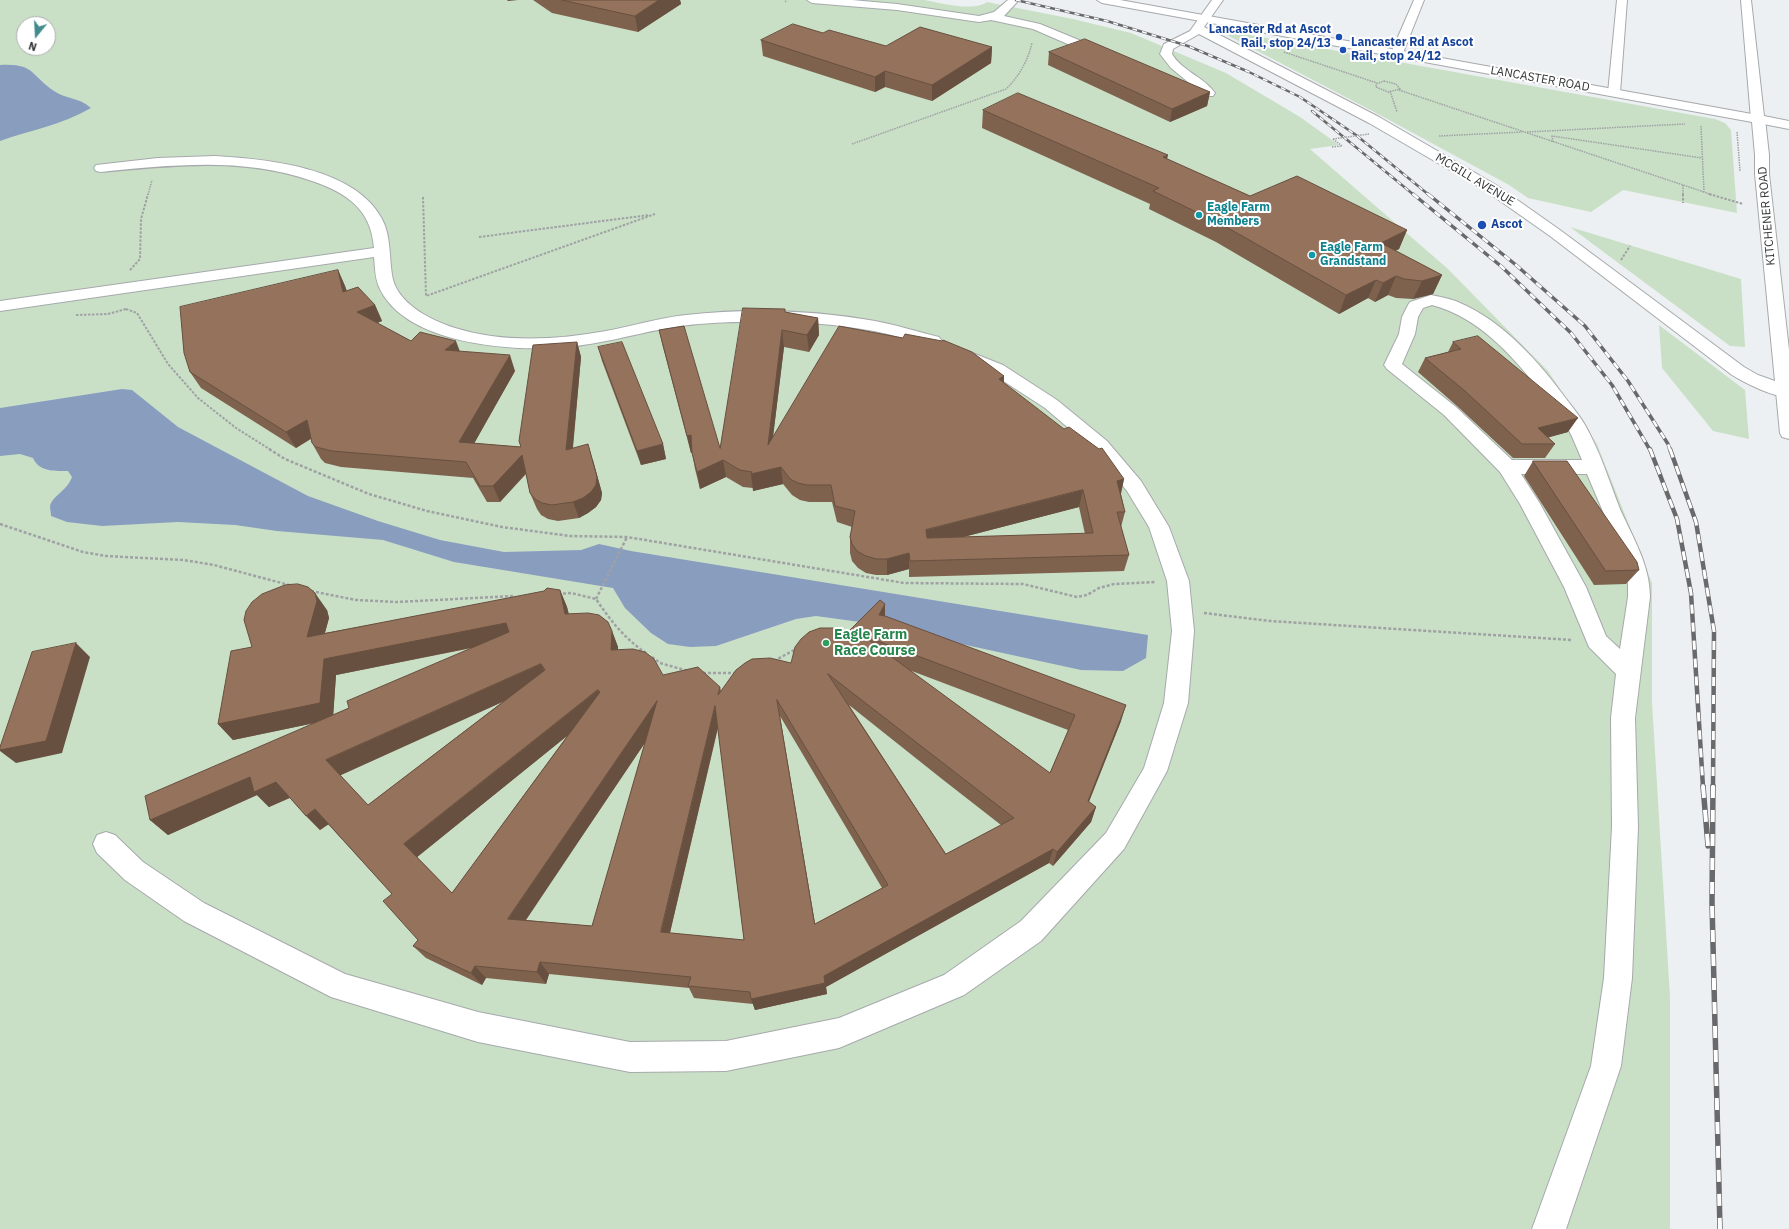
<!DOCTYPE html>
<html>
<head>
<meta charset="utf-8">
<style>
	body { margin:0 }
	#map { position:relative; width:1789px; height:1229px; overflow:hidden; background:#edf0f2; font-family:"IBM Plex Sans",sans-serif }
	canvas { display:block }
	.north { position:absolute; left:16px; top:16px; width:40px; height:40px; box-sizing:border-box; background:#fff; border:1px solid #aeaeaf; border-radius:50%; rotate:198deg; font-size:11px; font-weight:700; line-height:16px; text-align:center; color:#343536 }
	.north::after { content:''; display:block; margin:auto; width:14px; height:18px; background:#438b8d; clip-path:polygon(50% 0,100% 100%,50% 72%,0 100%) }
</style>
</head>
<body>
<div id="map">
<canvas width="1789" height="1229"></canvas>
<div class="north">N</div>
</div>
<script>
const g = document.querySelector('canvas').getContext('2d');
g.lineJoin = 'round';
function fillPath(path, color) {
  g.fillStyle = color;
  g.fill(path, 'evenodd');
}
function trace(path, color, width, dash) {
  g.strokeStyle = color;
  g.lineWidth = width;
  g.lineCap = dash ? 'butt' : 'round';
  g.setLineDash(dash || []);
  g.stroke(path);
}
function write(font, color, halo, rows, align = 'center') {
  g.font = font + ' "IBM Plex Sans",sans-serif';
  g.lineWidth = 4;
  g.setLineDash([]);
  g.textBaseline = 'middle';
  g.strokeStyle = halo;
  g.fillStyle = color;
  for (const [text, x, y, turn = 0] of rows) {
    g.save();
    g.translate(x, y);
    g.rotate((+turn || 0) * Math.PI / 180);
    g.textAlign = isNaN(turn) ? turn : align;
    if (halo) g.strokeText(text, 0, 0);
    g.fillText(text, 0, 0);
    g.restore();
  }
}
fillPath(new Path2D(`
	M 0,0 L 924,0 C 940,3 973,12 987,2 L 1073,19 L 1131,33 L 1226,73 L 1300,117 L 1339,145 L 1310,149 L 1448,269 L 1548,371 L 1597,444 L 1652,583 L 1652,702 L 1670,997 L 1670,1229 L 0,1229 ZM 24,24 L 48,24 L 48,48 L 24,48 Z
	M 1227,31 L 1715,119 L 1725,123 L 1731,130 L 1737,213 L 1623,190 L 1591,212 L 1528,198 L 1509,185 L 1378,114 L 1223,33 L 1223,32 Z
	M 1570,227 L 1741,279 L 1745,347 L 1730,346 Z
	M 1659,325 L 1745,390 L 1749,439 L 1713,431 L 1662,368 Z`), '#c9e0c7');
fillPath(new Path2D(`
	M 0,65 C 35,63 30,75 54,91 C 65,99 79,97 91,108 C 62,125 31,130 0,141 Z
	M 122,389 L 132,390 L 178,427 L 308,496 L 378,521 L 440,540 L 504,552 L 581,550 L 599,544 L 631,551 L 1148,635 L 1146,658 L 1123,671 L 1081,670 L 860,622 L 816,616 L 796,619 L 716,646 L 690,647 L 668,644 L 651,633 L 625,608 L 613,588 L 454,562 L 383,540 L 277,531 L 235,525 L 178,522 L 102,526 L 67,522 L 51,516 C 51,513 50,509 50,506 C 53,495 67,491 72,477 L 68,471 C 55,471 39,472 33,458 L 20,454 L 0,456 L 0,408 Z`), '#899dbf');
const minor = new Path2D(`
	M 807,0 L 852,0 L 897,4 L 979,16 L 994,12 L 1008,0 L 1019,0 L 1004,16 L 1040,24 L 1108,52 L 1110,55 L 1108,58 L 1100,58 L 1033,29 L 991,20 L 979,22 L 897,10 L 812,3 Z
	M 1212,0 L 1223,0 L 1204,27 L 1379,117 L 1496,185 L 1560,230 L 1744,367 L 1758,375 L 1789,386 L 1789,396 C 1776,399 1743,382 1732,375 L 1550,236 L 1486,191 L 1369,123 L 1199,34 L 1173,49 L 1172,54 C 1182,71 1204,77 1215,93 L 1213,96 L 1205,96 L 1171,68 L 1160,54 L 1164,44 L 1190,31 Z
	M 1414,0 L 1424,0 L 1403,53 L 1401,56 L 1393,56 L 1391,53 Z
	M 1617,0 L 1627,0 L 1620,93 L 1618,96 L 1610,96 L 1608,93 Z
	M 1741,0 L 1751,0 L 1764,116 L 1789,121 L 1789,129 L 1753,122 L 1751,119 Z
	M 215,156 C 266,159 355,167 382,219 C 391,236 389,256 392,275 C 396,303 430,320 455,328 C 502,343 557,340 606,331 C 633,326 659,318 686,315 C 748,308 814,310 875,321 C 897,325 918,332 939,337 L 942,341 L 939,345 L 933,346 C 913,341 894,335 874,331 C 831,323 786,321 743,322 C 716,322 689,324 663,329 C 631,335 600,344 567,347 C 513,352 405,345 379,287 C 375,278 375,267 374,257 L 0,311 L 0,301 L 374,248 C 371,209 347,193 312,181 C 244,157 172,165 101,172 L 96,171 L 94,168 L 96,165 L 158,158 Z
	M 1431,295 C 1440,297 1452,299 1460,303 C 1504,322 1539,362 1567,400 C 1573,408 1580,416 1585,425 C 1600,451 1609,481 1620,509 C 1633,538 1650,565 1650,597 L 1635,718 L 1638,827 L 1632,978 L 1621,1066 L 1566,1229 L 1532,1229 L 1591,1066 L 1604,978 L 1612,827 L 1611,718 L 1616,674 L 1589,647 L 1564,587 L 1520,504 L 1500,472 L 1444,415 L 1387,369 L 1384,365 L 1399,334 L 1402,317 L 1408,305 L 1410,302 ZM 1432,305 C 1477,317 1509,352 1538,388 C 1548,400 1560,413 1567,427 C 1573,437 1577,449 1582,460 L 1512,460 L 1456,407 L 1402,364 L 1415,334 L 1418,317 L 1423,308 ZM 1521,474 L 1587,474 L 1621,554 L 1628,584 L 1628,597 L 1620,649 L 1606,636 L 1586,587 L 1539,502 Z
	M 965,350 L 1003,365 L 1057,400 L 1107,441 L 1141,481 L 1169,527 L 1189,581 L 1194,631 L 1188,703 L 1167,771 L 1124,849 L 1041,941 L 964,995 L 839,1048 L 726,1071 L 630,1072 L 478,1042 L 331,997 L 184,921 L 125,880 L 97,853 L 93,844 L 97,835 L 106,832 L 115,835 L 143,862 L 204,903 L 345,974 L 478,1012 L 630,1042 L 726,1041 L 839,1018 L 944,975 L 1021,921 L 1106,833 L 1144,768 L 1164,703 L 1172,631 L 1167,581 L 1149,527 L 1127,491 L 1093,449 L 1045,408 L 991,373 L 959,359 L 956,355 L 959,351 Z`);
const major = new Path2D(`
	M 1097,0 L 1120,0 L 1763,116 L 1765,119 L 1769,155 L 1769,174 L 1789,350 L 1789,439 L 1782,437 L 1780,433 L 1755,174 L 1755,155 L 1752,122 L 1102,3 Z`);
trace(minor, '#a6a9ab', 2);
trace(major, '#a6a9ab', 2);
trace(new Path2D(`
	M 785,2 L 787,0
	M 1284,52 L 1377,83
	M 1384,81 L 1396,84 L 1400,89 L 1388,92 L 1376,87 L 1376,84 Z
	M 1399,90 L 1704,192
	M 1390,91 L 1397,112
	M 1701,126 L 1704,192 L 1712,195
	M 1527,132 L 1685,124
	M 1737,132 L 1740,171
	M 1439,136 L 1522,132
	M 1333,139 L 1342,146
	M 1553,142 L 1552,136 L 1702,158
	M 852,144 L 1006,89 C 1019,77 1028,60 1032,43
	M 1332,147 L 1341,146
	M 1683,185 L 1683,195
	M 148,195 L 152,180`), '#9fa1a3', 1.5, [1.5, 1]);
trace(new Path2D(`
	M 1683,194 L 1683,203
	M 1709,194 L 1743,204
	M 423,197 L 426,296 L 655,214
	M 479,237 L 649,215
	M 1621,260 L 1630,246
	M 130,270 L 140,259 L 141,219 L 148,194
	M 126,309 L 137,313 L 168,364 L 198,398 L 236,428 L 271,450
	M 76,315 L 108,314 L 126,309`), '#9fa1a3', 2, [2.5, 1.5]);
trace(new Path2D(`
	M 269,449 L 285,459 L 369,494 L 427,511 L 502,527 L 570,536 L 627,537 L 904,583 L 1023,584 L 1077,597 L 1087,595 L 1099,588 L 1114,584 L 1155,582
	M 0,524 L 83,552 L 106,556 L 184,560 L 214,565 L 289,585
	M 311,591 L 356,600 L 396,602 L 515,596
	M 558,594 L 571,593 L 596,599 C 610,620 625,639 646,653
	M 596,599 L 627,537
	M 1204,613 L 1270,621 L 1572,640
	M 652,657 L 660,663 L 688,671
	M 774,661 L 796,649
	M 703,673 L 735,673`), '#9fa1a3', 2.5, [3, 2]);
fillPath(minor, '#fff');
fillPath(major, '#fff');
const railFar3 = new Path2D(`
	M 1016,0 L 1107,21 L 1188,46 L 1249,72 L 1300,97 L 1356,135 L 1429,195
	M 1312,111 L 1414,195`);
const railFar2 = new Path2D(`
	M 1413,194 L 1502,267 L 1571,333 L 1612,385 L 1650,450
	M 1428,194 L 1516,265 L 1585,326 L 1628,381 L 1668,444 L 1670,450`);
const railFar1 = new Path2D(`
	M 1650,449 L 1677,519 L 1691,593 L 1703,787
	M 1670,449 L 1696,522 L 1714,631 L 1713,787`);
const rail = new Path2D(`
	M 1703,786 L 1708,846
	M 1713,786 L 1712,903 L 1720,1229`);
trace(railFar3, '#68696b', 2.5);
trace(railFar2, '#68696b', 3.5);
trace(railFar1, '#68696b', 4.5);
trace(rail, '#68696b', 5.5);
trace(railFar3, '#fff', 1.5, [5]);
trace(railFar2, '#fff', 2.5, [7]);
trace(railFar1, '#fff', 3, [9]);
trace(rail, '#fff', 4, [12]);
trace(new Path2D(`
	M 1333,139 L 1369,134`), '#9fa1a3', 1.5, [1.5, 1]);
fillPath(new Path2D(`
	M 533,0 L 680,0 L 681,4 L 638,32 L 552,13 Z
	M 823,33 L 886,46 L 992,47 L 991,63 L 932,101 L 885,87 L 875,92 L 763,56 L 761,40 Z
	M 1049,52 L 1210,92 L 1207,106 L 1170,122 L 1048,65 Z
	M 983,110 L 1167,159 L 1250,196 L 1407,230 L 1399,249 L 1395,251 L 1442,275 L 1433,294 L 1413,299 L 1396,298 L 1388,295 L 1375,302 L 1368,298 L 1339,314 L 1216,242 L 1149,209 L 1150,204 L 982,128 Z
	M 338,270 L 345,286 L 347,291 L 375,305 L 382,321 L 377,323 L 411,341 L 460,351 L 515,371 L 474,443 L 521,447 L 577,342 L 581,357 L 573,448 L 593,460 L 602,493 L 601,500 L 596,507 L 588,513 L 579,518 L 558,521 L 548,519 L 541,515 L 537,509 L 530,493 L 526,474 L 500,502 L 487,502 L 473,478 L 341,467 L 325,463 L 321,459 L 312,443 L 311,439 L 296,448 L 201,388 L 190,372 Z
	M 785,309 L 785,312 L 818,318 L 819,335 L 809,352 L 784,347 L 773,436 L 1004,376 L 1004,383 L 1124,479 L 1121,494 L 1125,512 L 1121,527 L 1129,555 L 1124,571 L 909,577 L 909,569 L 887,575 L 876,575 L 866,573 L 858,568 L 852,561 L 850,553 L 850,537 L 852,527 L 837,522 L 832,502 L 809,502 L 800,500 L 792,495 L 783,484 L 753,491 L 753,488 L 743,487 L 726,477 L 700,489 L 695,469 L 692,452 L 691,453 L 663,347 L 659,330 L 720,448 ZM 1079,507 L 1085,534 L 963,537 Z
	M 1453,342 L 1568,432 L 1548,437 L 1555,444 L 1545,458 L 1513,458 L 1457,406 L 1418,372 L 1425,358 L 1448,352 Z
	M 598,347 L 663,444 L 666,459 L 641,465 L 602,361 Z
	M 1533,461 L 1639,570 L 1626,584 L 1594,585 L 1524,476 Z
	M 560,590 L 567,607 L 569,614 L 612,631 L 618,647 L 618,650 L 663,675 L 720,687 L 721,691 L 791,663 L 849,631 L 885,604 L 885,616 L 1121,721 L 1089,802 L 1096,807 L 1091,822 L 1053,866 L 1049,863 L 826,987 L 827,994 L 755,1010 L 753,1004 L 694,998 L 689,988 L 549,974 L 546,984 L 486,978 L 482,985 L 426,958 L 413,946 L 418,940 L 392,894 L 328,824 L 320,830 L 290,798 L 269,807 L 257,795 L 168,835 L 150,820 L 315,723 L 233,740 L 218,724 L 252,647 L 327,610 L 329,618 L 325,633 ZM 472,648 L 349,708 L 333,715 L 336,675 ZM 909,670 L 1068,730 L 1050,773 ZM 505,700 L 368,805 L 340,775 ZM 849,705 L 942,779 L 1001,825 L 946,854 ZM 780,716 L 882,888 L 815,924 ZM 718,728 L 744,940 L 670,933 ZM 567,736 L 452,893 L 417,857 ZM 645,743 L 592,926 L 525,920 Z`), '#7f624e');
fillPath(new Path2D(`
	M 507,0 L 518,0 L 508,1 Z
	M 659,0 L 680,0 L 681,4 L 638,32 L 635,16 Z
	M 992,47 L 991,63 L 932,101 L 932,85 Z
	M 885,71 L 885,87 L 875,92 L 875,77 Z
	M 1210,92 L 1207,106 L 1170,122 L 1172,109 Z
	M 1168,155 L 1164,173 L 1163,157 Z
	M 1407,230 L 1399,249 L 1373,262 L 1381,243 Z
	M 338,270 L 345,286 L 351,308 L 343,292 Z
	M 1442,275 L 1433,294 L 1413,299 L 1422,281 Z
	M 1396,276 L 1388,295 L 1375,302 L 1383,283 Z
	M 1376,280 L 1368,298 L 1339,314 L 1346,295 Z
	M 375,305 L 382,321 L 365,328 L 357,312 Z
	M 818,318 L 819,335 L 809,352 L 807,335 Z
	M 782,330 L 784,347 L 770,462 L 768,445 Z
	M 456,341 L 462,357 L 445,350 Z
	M 577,342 L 581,357 L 571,465 L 566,450 Z
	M 510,355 L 515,371 L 466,458 L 459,442 Z
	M 1004,376 L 1003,393 L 999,379 Z
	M 1578,418 L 1568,432 L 1529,443 L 1538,428 Z
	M 307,420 L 316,435 L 296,448 L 286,432 Z
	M 691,435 L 695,452 L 691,453 L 687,436 Z
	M 588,444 L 602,493 L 601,500 L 596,507 L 588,513 L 579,518 L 573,502 Z
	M 663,444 L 666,459 L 641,465 L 637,451 Z
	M 522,455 L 528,471 L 500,502 L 493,486 Z
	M 723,460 L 726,477 L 700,489 L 697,472 Z
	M 781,467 L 783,484 L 753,491 L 751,474 Z
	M 1124,479 L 1120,496 L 1117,481 Z
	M 1083,490 L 1079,507 L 925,547 L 926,530 Z
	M 909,553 L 909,569 L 887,575 L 887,559 Z
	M 560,590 L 567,607 L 572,631 L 565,614 Z
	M 315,593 L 327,610 L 329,618 L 319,653 L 307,637 Z
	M 885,604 L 885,621 L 879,615 Z
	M 506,623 L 514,639 L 336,675 L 333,719 L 233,740 L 218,724 L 324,659 Z
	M 612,631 L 618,647 L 617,667 L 611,650 Z
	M 76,643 L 90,657 L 62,753 L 16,763 L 0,751 L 0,750 Z
	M 541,664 L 549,681 L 339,776 L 326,760 Z
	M 598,690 L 604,706 L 416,858 L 404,844 Z
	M 657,701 L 662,717 L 518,932 L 508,919 Z
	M 1126,705 L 1121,721 L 1083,816 L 1088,801 Z
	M 715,706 L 719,722 L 667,945 L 661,932 Z
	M 250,777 L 276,782 L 291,797 L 269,807 L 257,795 L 168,835 L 150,820 Z
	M 1096,807 L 1091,822 L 1053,866 L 1057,852 Z
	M 315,809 L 329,824 L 320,830 L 306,816 Z
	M 1053,849 L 1049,863 L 826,987 L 827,994 L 755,1010 L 751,999 L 824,976 Z
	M 540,962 L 549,974 L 546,984 L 537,972 Z
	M 475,966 L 486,978 L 482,985 L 471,973 Z`), '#685040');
const building = new Path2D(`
	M 562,0 L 659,0 L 635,16 Z
	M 793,24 L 823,33 L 829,30 L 886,46 L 920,27 L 992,47 L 932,85 L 885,71 L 875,77 L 761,40 Z
	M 1085,39 L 1210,92 L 1172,109 L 1049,52 Z
	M 1018,93 L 1168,155 L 1163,157 L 1250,196 L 1297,176 L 1407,230 L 1381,243 L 1442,275 L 1422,281 L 1404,279 L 1396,276 L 1383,283 L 1376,280 L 1346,295 L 1221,224 L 1153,191 L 1159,188 L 983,110 Z
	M 338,270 L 343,292 L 358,287 L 375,305 L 357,312 L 411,341 L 420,332 L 456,341 L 445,350 L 510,355 L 459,442 L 521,447 L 519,441 L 533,345 L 577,342 L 566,450 L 588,444 L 597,477 L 596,485 L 591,492 L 583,498 L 573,502 L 552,505 L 542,503 L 535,499 L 530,493 L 522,455 L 493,486 L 480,486 L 466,462 L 332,451 L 316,447 L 312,443 L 307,420 L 286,432 L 190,372 L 184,353 L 180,307 Z
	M 743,308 L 785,309 L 785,312 L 818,318 L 807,335 L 782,330 L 768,445 L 839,326 L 903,338 L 905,334 L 942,341 L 943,340 L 972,352 L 1004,376 L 999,379 L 1064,429 L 1069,427 L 1099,449 L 1102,448 L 1124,479 L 1117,481 L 1125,512 L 1117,512 L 1129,555 L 910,561 L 909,553 L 887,559 L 876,559 L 866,556 L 857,551 L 852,544 L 850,537 L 855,511 L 835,506 L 831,485 L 807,485 L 798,483 L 790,479 L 781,467 L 751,474 L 752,472 L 740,470 L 723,460 L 697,472 L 692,453 L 691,435 L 687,436 L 659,330 L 684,326 L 720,448 ZM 1083,490 L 1093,533 L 927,538 L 926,530 Z
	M 1478,336 L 1578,418 L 1538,428 L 1555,444 L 1522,444 L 1465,391 L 1425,358 L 1461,349 L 1453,342 Z
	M 622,342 L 663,444 L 637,451 L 598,347 Z
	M 1533,461 L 1567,461 L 1637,562 L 1639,570 L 1606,571 Z
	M 298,584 L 308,587 L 315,593 L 317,601 L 307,637 L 544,591 L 547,588 L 560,590 L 565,614 L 588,613 L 599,615 L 608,622 L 612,631 L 611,650 L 633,649 L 645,652 L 654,659 L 663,675 L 698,667 L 720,687 L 718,695 L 736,670 L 745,663 L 752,659 L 770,658 L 791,663 L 795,647 L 801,639 L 809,632 L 820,628 L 833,628 L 849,631 L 880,600 L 885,604 L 879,615 L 885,616 L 1126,705 L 1088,801 L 1096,807 L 1057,852 L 1053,849 L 824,976 L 825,983 L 751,999 L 750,992 L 688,986 L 691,977 L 540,962 L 537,972 L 475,966 L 471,973 L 413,946 L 418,940 L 383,901 L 392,894 L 315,809 L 306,816 L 276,782 L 254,792 L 250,777 L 150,820 L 145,796 L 349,708 L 347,701 L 509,632 L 506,623 L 324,659 L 320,703 L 218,724 L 231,651 L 252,647 L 244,620 L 246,611 L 252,602 L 262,594 L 285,585 ZM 867,637 L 1075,715 L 1050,773 L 866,638 ZM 541,664 L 545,670 L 368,805 L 326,760 ZM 828,674 L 1014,818 L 946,854 ZM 598,690 L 600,692 L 452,893 L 404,844 ZM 777,700 L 888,885 L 815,924 ZM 657,701 L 592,926 L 508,919 ZM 715,706 L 744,940 L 661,932 Z
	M 76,643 L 46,741 L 0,750 L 0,747 L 32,652 Z`);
fillPath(building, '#94725b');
trace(building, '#685040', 1);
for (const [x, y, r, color] of [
	[1339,37,4,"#1a4fb4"],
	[1343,50,4,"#1a4fb4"],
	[1199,215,4,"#0f9aa8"],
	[1482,225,5,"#1a4fb4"],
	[1312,255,4,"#0f9aa8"],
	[826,643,4,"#2e9e5b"]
]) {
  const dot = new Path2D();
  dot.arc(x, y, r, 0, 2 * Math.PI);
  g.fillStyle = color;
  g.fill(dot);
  trace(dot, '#fff', 1.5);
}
write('bold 12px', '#164399', '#fff', [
	["Lancaster Rd at Ascot",1331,30,"right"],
	["Rail, stop 24/13",1331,44,"right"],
	["Lancaster Rd at Ascot",1351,43],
	["Rail, stop 24/12",1351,57],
	["Ascot",1491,225]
], 'left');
write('12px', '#343536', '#fff', [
	["LANCASTER ROAD",1540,79,10],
	["MCGILL AVENUE",1475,180,31],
	["KITCHENER ROAD",1767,216,-95]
]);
write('bold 12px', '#0d838f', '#fff', [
	["Eagle Farm",1207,208],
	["Members",1207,222],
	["Eagle Farm",1320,248],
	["Grandstand",1320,262]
], 'left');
write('bold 14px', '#27864d', '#fff', [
	["Eagle Farm",834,635],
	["Race Course",834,651]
], 'left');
</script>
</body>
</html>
